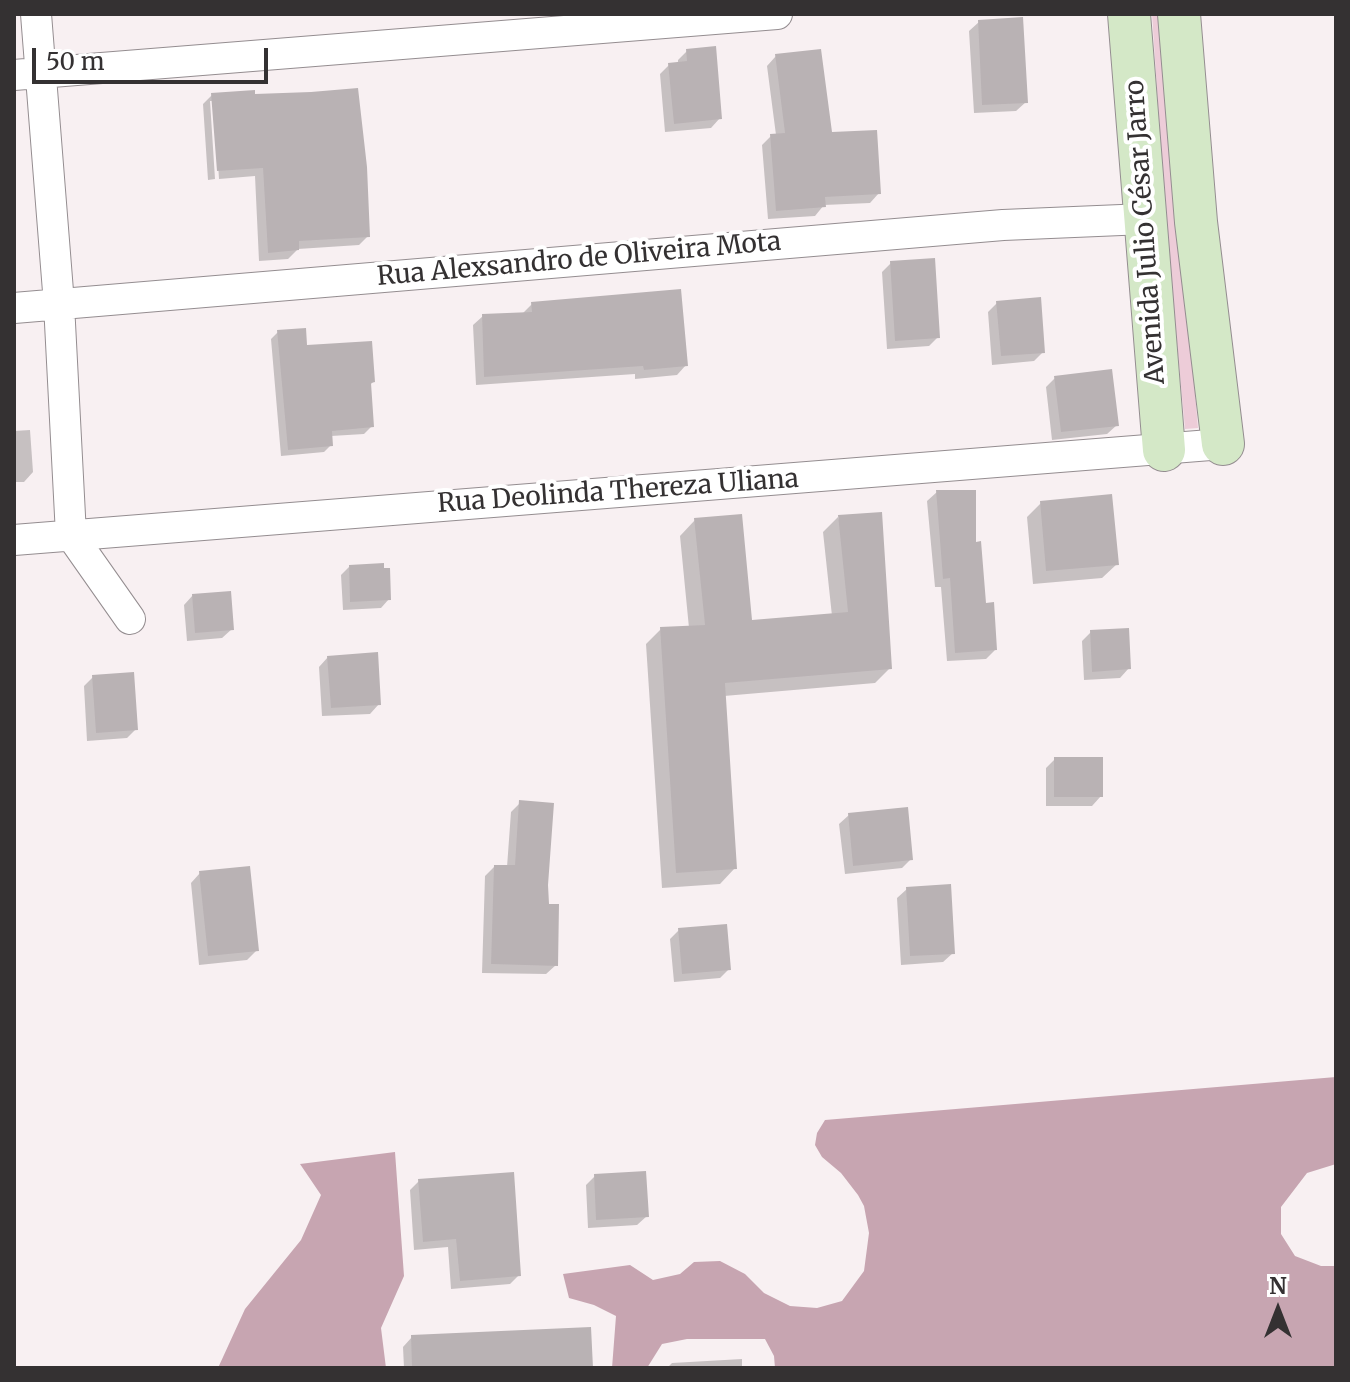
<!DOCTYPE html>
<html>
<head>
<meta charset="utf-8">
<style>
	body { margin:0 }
	#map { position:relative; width:1350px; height:1382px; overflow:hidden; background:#f8f0f2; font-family:Merriweather,serif }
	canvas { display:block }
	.frame { position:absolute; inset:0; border:16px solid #343132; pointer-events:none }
	.north { position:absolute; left:1238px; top:1270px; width:80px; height:80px; -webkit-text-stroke:6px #fff; paint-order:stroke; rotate:0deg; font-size:22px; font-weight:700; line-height:32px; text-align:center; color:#343132 }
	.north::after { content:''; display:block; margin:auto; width:28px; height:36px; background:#343132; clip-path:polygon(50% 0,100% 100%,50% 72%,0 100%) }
	.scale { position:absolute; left:32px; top:48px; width:236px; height:36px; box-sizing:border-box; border:4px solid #343132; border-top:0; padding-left:10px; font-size:24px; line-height:28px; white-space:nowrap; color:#343132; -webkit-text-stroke:6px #fff; paint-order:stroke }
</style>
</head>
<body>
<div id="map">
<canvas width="1350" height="1382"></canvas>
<div class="frame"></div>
<div class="north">N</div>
<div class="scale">50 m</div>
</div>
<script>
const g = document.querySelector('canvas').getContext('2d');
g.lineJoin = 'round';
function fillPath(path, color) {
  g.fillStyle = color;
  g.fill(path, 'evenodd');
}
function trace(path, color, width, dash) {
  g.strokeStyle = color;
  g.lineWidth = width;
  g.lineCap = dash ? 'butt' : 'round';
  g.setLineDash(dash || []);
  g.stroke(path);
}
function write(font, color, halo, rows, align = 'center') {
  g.font = font + ' Merriweather,serif';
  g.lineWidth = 8;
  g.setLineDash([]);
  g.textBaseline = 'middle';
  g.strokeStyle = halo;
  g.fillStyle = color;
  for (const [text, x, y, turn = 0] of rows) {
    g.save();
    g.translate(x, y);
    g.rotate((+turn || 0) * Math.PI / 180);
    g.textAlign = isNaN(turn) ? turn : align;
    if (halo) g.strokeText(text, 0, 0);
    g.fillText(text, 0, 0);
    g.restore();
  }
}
fillPath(new Path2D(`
	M 1152,14 L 1163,14 L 1198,428 L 1185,429 L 1166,225 Z`), '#edccd8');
fillPath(new Path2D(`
	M 1336,1077 L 1336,1164 L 1307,1173 L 1281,1207 L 1281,1234 L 1295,1256 L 1321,1266 L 1336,1266 L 1336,1368 L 775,1368 L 774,1356 L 765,1339 L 687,1339 L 662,1344 L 647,1368 L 612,1368 L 616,1316 L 594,1305 L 569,1298 L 563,1274 L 630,1265 L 653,1280 L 680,1274 L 694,1262 L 720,1261 L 745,1274 L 764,1293 L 790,1306 L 817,1308 L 842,1301 L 864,1271 L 869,1233 L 864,1206 L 858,1195 L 841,1173 L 822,1157 L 815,1145 L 817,1133 L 825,1120 Z
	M 395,1152 L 404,1276 L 381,1328 L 386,1368 L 218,1368 L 245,1309 L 301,1240 L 321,1195 L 300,1164 Z`), '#c7a5b1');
fillPath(new Path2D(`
	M 979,22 L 1026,102 L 1016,111 L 974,113 L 969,31 Z
	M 687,51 L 720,118 L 711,128 L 665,132 L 660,74 L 669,65 L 678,64 L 678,60 Z
	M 776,56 L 830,134 L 879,193 L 870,203 L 824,205 L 815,216 L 768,219 L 762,145 L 771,136 L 776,135 L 767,66 Z
	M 212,95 L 253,96 L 368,236 L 359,245 L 298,249 L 288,259 L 259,261 L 255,176 L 219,179 L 214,101 L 210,101 L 215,179 L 208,180 L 203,104 Z
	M 891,263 L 938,337 L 929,346 L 887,349 L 882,272 Z
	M 997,303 L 1043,352 L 1034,361 L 992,365 L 988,312 Z
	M 532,304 L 686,365 L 677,375 L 635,379 L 635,374 L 476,385 L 473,325 L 483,316 L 523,313 Z
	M 278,332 L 373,382 L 369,386 L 372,426 L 364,434 L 331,436 L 331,445 L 324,452 L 281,456 L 271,339 Z
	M 1055,378 L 1117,425 L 1107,434 L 1052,440 L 1046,387 Z
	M 30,430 L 33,472 L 24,482 L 14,482 L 14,431 Z
	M 937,492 L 974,544 L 984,605 L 995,650 L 986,659 L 947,661 L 941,587 L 935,587 L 927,501 Z
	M 1041,503 L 1117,564 L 1102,578 L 1033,584 L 1027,517 Z
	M 838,517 L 890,668 L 875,683 L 724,696 L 735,868 L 720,884 L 662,888 L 646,644 L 661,629 L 689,628 L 680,536 L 695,520 L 750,622 L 832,616 L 823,532 Z
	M 349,567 L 382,571 L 389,599 L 381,608 L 343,610 L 341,575 Z
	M 193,595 L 232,629 L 222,638 L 187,641 L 184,605 Z
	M 1091,632 L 1129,668 L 1120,678 L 1084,680 L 1082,641 Z
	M 328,657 L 379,704 L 370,714 L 322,716 L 319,667 Z
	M 93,677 L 136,729 L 127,738 L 87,741 L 84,686 Z
	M 1055,759 L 1101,796 L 1092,806 L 1046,806 L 1046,768 Z
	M 520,803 L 546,885 L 556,965 L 546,974 L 482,973 L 485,876 L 494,867 L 507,867 L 511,812 Z
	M 849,815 L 911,859 L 902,868 L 845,874 L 839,824 Z
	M 200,873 L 257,950 L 247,960 L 199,965 L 191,883 Z
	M 907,889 L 953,953 L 943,962 L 901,965 L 897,898 Z
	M 679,930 L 729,969 L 720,978 L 674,982 L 670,939 Z
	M 595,1176 L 647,1216 L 637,1225 L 588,1228 L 586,1185 Z
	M 419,1181 L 519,1275 L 510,1284 L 451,1289 L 448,1247 L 414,1250 L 410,1190 Z
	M 412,1337 L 591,1368 L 404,1368 L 403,1347 Z
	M 742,1359 L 742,1368 L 667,1368 L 672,1363 Z`), '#0003');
fillPath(new Path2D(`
	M 1023,17 L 1028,103 L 982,105 L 978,20 Z
	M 716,46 L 722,119 L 674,124 L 668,63 L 687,61 L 686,49 Z
	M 821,49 L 832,132 L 877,130 L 881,194 L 825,197 L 826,207 L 776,211 L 770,134 L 785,133 L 775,54 Z
	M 358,88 L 367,167 L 370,237 L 299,241 L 299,250 L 268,253 L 263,168 L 217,171 L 211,93 L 255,90 L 255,94 L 311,92 Z
	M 935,258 L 940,338 L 895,341 L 890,261 Z
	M 681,289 L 688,366 L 644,370 L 643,366 L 484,377 L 482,314 L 532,312 L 531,302 Z
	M 1041,297 L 1045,353 L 1001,356 L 996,301 Z
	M 306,328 L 307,345 L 372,341 L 375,382 L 371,383 L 374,427 L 332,431 L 333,446 L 288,450 L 277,330 Z
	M 1112,369 L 1119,426 L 1061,432 L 1054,376 Z
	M 936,490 L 976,490 L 976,542 L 981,541 L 986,603 L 994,602 L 997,650 L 955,653 L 950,578 L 943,579 Z
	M 1112,494 L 1119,565 L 1046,571 L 1040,501 Z
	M 882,512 L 892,669 L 725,683 L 737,869 L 676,873 L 660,627 L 705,625 L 694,518 L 742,514 L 752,620 L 848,612 L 838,515 Z
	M 384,563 L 384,568 L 390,568 L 391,600 L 350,602 L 349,565 Z
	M 231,591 L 234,630 L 195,633 L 192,594 Z
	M 1129,628 L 1131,669 L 1092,672 L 1090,630 Z
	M 378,652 L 381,705 L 331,708 L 327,656 Z
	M 134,672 L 138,730 L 96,733 L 92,675 Z
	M 1054,757 L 1103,757 L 1103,797 L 1054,797 Z
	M 519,800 L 554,803 L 548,885 L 549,904 L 559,904 L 558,966 L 491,964 L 494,865 L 515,865 Z
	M 908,807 L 913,860 L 853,866 L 848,813 Z
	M 250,866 L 259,951 L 208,956 L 199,871 Z
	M 951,884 L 955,954 L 910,956 L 906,887 Z
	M 727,924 L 731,970 L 682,974 L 678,928 Z
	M 646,1171 L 649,1217 L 596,1220 L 594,1174 Z
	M 514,1172 L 521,1276 L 460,1281 L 456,1239 L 423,1242 L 418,1179 Z
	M 591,1327 L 593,1368 L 412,1368 L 411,1335 Z`), '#b9b2b4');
const street = new Path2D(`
	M 36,14 L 59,304 L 71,535 L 130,619
	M 14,75 L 777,14
	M 14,308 L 1003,225 L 1145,219
	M 14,540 L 1223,444`);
const secondary = new Path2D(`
	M 1129,14 L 1164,450
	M 1179,14 L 1196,222 L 1223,444`);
trace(street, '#948d90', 32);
trace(secondary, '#948d90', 44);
trace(street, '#fff', 30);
trace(secondary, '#d4e8c7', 42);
write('26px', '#343132', '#fff', [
	["Avenida Julio César Jarro",1146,232,-94],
	["Rua Alexsandro de Oliveira Mota",579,260,-5],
	["Rua Deolinda Thereza Uliana",618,492,-4]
]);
</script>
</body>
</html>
